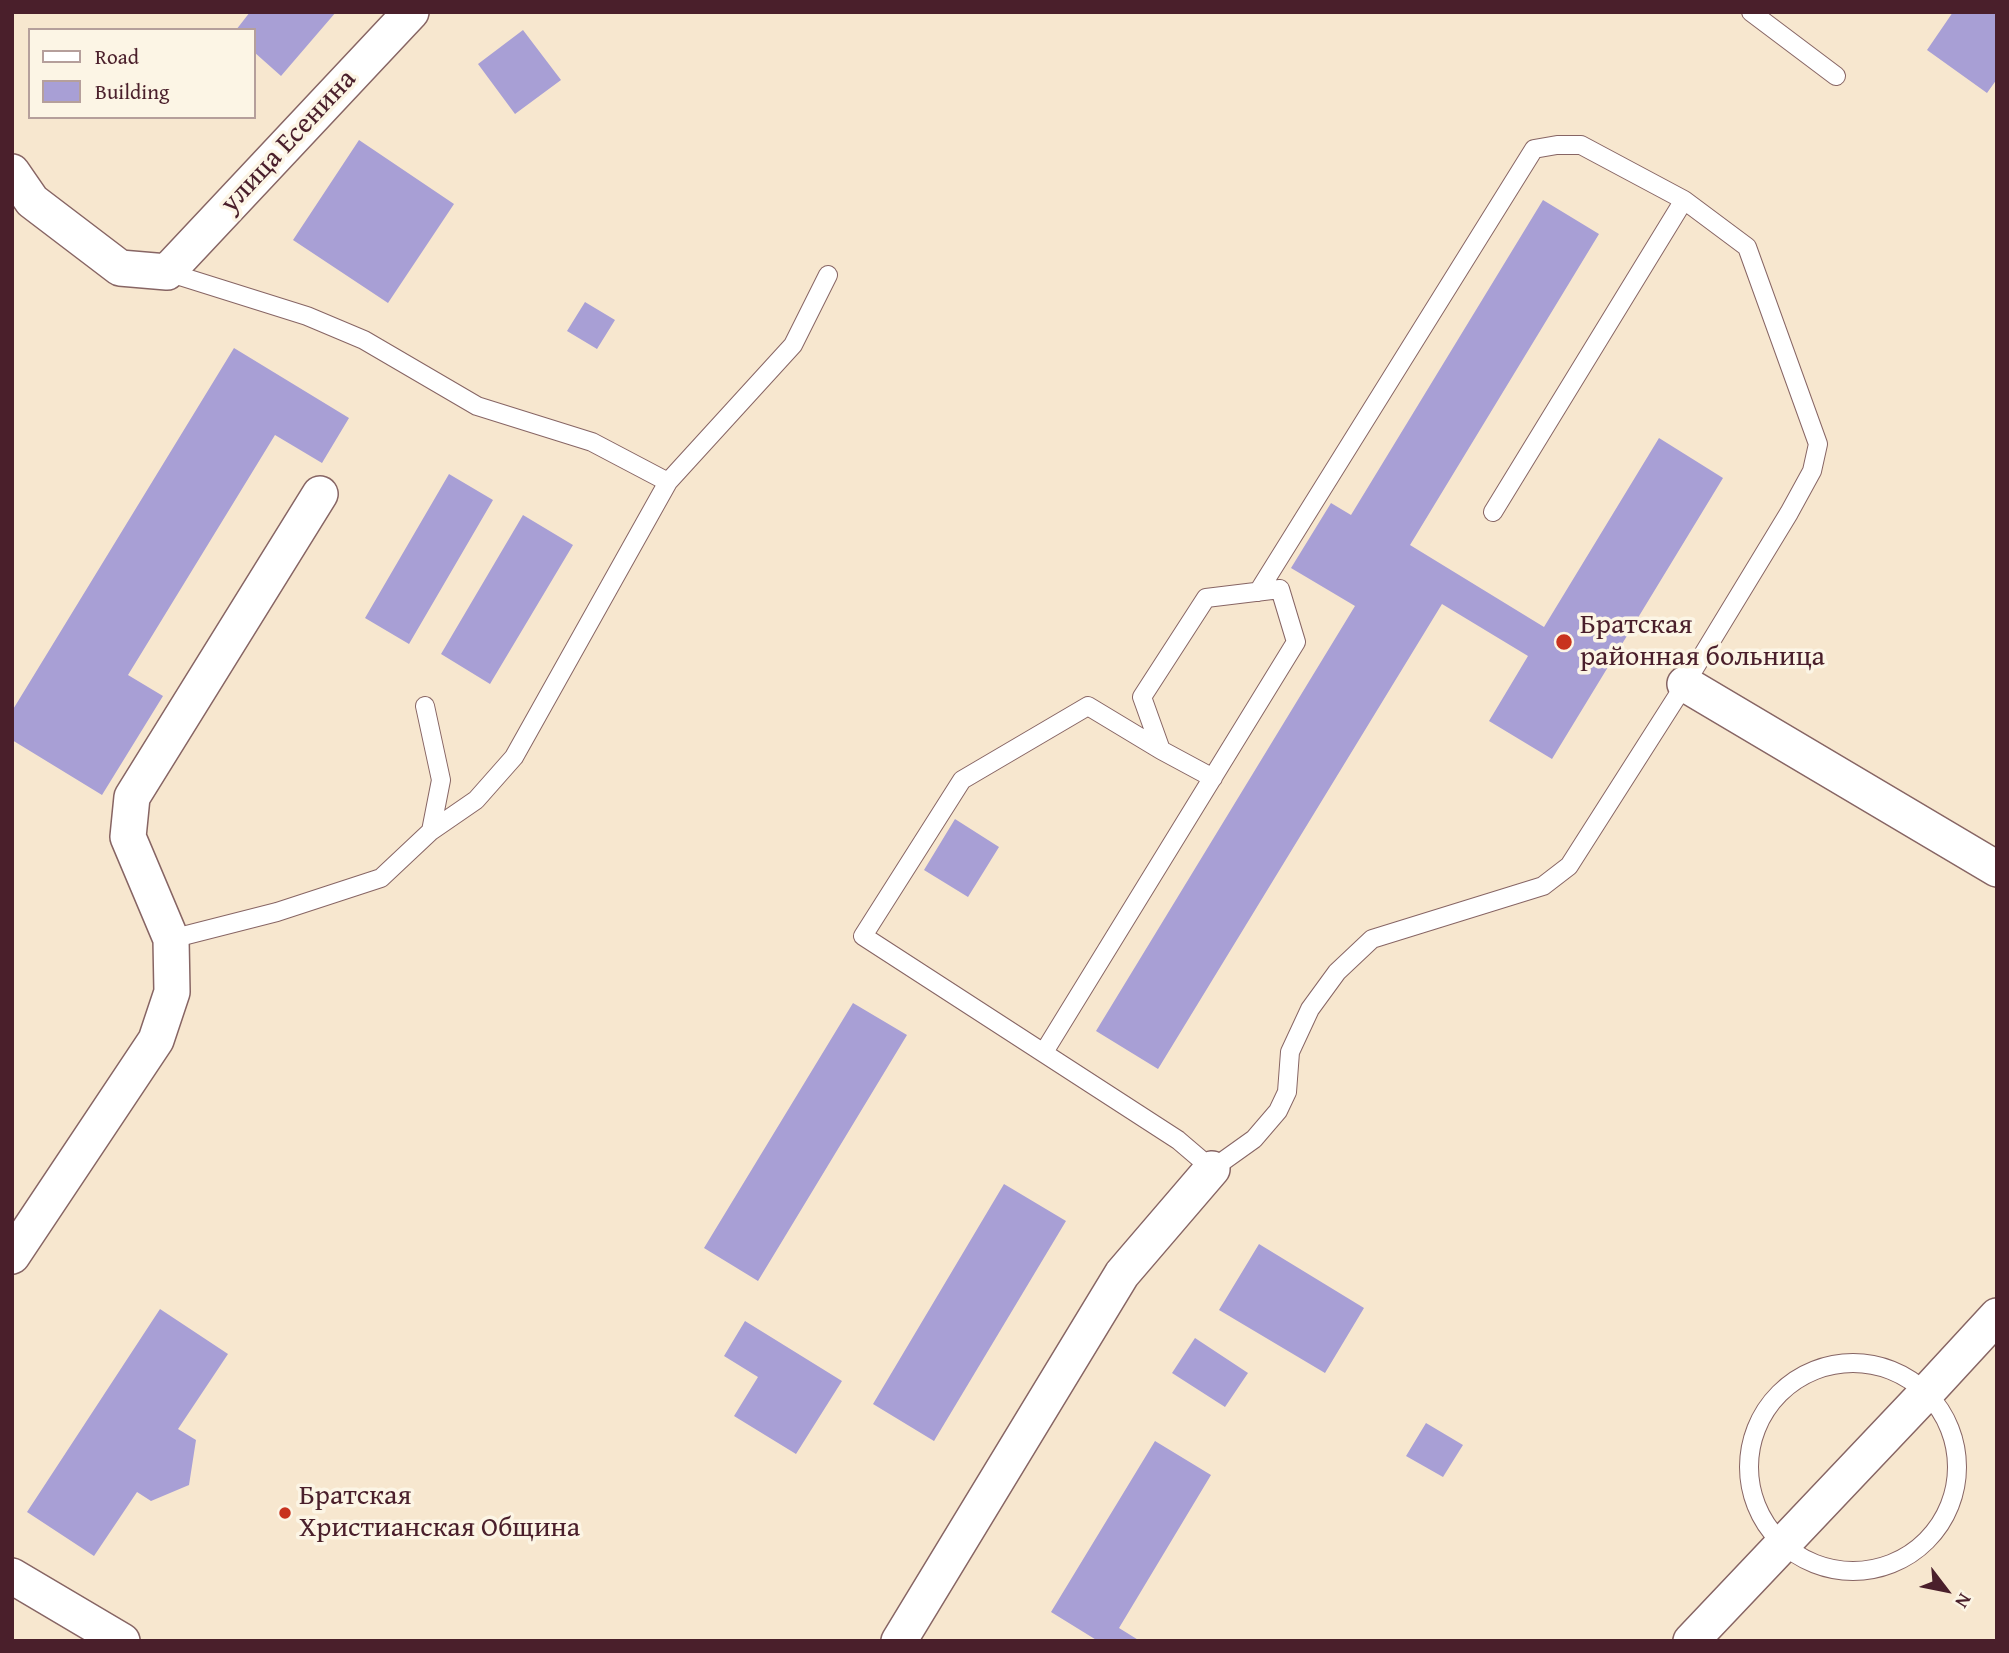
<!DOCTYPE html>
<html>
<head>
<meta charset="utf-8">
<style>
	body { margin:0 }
	#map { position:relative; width:2009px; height:1653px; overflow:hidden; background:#f7e7cf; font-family:"Gentium Book Plus",serif }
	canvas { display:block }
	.frame { position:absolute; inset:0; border:14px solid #4a1f2b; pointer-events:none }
	.legend { position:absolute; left:28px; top:28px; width:228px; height:91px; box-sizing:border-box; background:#fcf5e5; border:2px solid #b59f9b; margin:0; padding:9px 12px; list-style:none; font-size:21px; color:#4a1f2b }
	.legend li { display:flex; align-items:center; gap:14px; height:35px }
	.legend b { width:35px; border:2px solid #b59f9b }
	.north { position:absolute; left:1911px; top:1555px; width:70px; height:70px; -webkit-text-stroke:5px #fcf5e5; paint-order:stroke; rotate:122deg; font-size:19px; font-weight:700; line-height:28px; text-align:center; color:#4a1f2b }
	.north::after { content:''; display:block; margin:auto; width:24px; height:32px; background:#4a1f2b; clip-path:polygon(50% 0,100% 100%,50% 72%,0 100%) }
</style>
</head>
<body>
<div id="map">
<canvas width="2009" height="1653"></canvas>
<div class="frame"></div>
<ul class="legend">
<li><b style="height:9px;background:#fff"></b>Road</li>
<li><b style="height:19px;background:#a89fd5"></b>Building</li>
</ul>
<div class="north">N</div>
</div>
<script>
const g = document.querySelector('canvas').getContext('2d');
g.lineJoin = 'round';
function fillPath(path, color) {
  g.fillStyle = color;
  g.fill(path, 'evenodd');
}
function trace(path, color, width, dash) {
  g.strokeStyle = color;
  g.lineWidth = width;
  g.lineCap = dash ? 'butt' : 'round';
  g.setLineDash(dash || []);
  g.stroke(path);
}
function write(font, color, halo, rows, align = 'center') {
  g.font = font + ' "Gentium Book Plus",serif';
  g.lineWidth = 7;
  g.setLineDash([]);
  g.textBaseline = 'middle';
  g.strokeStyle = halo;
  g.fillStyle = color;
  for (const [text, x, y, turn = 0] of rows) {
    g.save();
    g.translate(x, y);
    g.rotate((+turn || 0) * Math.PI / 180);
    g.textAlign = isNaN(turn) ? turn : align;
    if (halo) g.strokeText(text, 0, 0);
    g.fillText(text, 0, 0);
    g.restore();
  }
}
fillPath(new Path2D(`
	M 250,12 L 336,12 L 281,76 L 254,52 L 254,30 L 236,30 Z
	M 1953,12 L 1997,12 L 1997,79 L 1987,93 L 1927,50 Z
	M 523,30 L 561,80 L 515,114 L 478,64 Z
	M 359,140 L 454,204 L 388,303 L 293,240 Z
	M 1543,200 L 1599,234 L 1410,545 L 1544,627 L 1659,438 L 1723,478 L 1552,759 L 1489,721 L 1528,656 L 1442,604 L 1158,1069 L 1096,1031 L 1355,606 L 1291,568 L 1331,503 L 1351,515 Z
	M 585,302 L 615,320 L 597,349 L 567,331 Z
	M 234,348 L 349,418 L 322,463 L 275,435 L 128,675 L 163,696 L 102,795 L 12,740 L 12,711 Z
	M 449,474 L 493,500 L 409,644 L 365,618 Z
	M 523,515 L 573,545 L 490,684 L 441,654 Z
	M 955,819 L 999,847 L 968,897 L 924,870 Z
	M 853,1003 L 907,1035 L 758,1281 L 704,1248 Z
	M 1004,1184 L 1066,1221 L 934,1441 L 873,1404 Z
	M 1259,1244 L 1364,1308 L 1325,1373 L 1219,1310 Z
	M 160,1309 L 228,1354 L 178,1429 L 196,1440 L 189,1485 L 151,1501 L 137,1492 L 94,1556 L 27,1512 Z
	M 745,1321 L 842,1381 L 796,1454 L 734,1416 L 758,1377 L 724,1356 Z
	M 1195,1338 L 1248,1373 L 1225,1407 L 1172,1373 Z
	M 1426,1423 L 1463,1445 L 1443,1477 L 1406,1456 Z
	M 1155,1441 L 1211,1475 L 1119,1628 L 1140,1641 L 1098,1641 L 1051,1612 Z`), '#a89fd5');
const lane = new Path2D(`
	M 1751,12 L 1836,76
	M 167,272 L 307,316 L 364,340 L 477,406 L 592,442 L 668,482
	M 1258,592 L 1534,149 L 1557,145 L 1581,145 L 1684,200
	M 1161,750 L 1088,706 L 962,780 L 863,936 L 1178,1140 L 1212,1169 L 1254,1139 L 1278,1111 L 1287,1092 L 1290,1052 L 1310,1009 L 1337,972 L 1372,939 L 1543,886 L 1569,866 L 1685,684 L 1789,513 L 1812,471 L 1818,444 L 1747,247 L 1684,200 L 1493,512
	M 431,831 L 476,800 L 514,757 L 668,482 L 793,345 L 828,275
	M 171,939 L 277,912 L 381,878 L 431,831 L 441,780 L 425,706
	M 1044,1052 L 1296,642 L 1280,589 L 1206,598 L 1142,697 L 1161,750 L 1213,778
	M1749 1467a104 104 0 1 1 208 0a104 104 0 1 1-208 0Z`);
const street = new Path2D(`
	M 12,172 L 32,201 L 120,268 L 167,272 L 411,12
	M 1685,684 L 1997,869
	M 12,1256 L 156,1040 L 172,992 L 171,939 L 128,837 L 132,797 L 320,494
	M 12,1576 L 122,1641
	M 899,1641 L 1122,1274 L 1212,1169
	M 1691,1641 L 1927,1392 L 1997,1316`);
trace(lane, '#876564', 20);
trace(street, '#876564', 38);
trace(lane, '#fff', 18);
trace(street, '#fff', 35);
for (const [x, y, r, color] of [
	[1564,642,9,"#c8321e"],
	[285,1513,7,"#c8321e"]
]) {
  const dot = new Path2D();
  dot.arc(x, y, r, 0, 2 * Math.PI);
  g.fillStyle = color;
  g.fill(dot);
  trace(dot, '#fcf5e5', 2.5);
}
write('28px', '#4a1f2b', '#fcf5e5', [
	["улица Есенина",289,142,-47]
]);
write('28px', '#4a1f2b', '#fcf5e5', [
	["Братская",1580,626],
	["районная больница",1580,658],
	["Братская",299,1497],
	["Христианская Община",299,1529]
], 'left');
</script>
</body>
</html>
